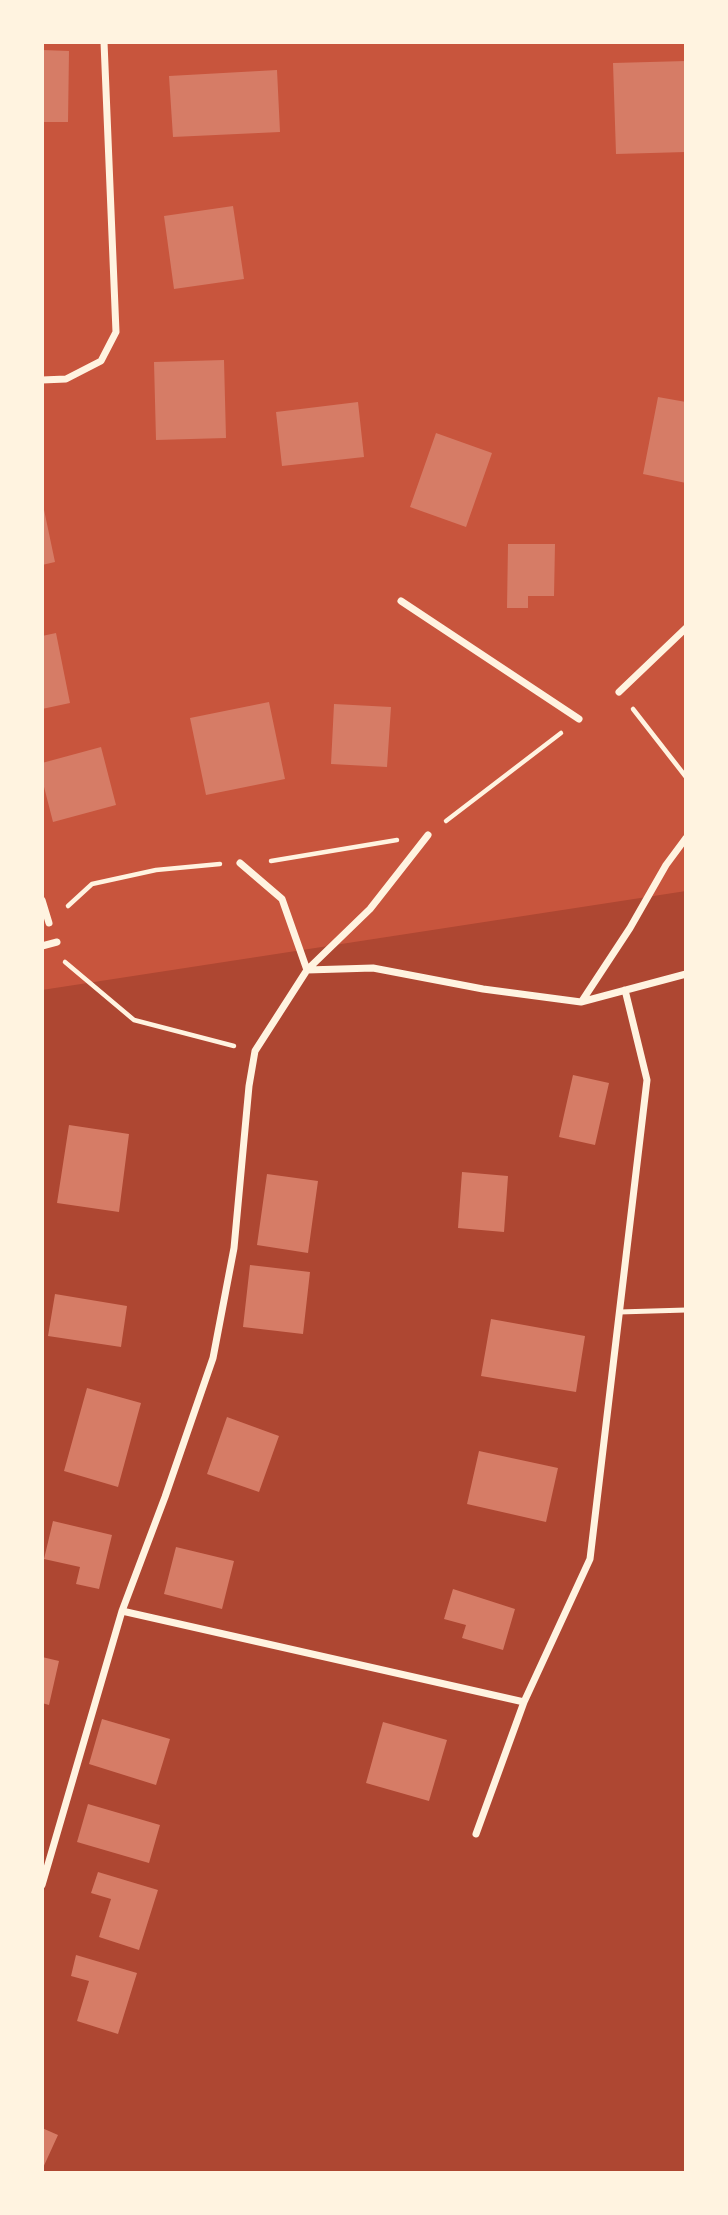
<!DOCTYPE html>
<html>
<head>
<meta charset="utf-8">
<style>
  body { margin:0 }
  #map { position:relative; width:728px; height:2215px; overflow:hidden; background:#c8553d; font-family:"Sofia Sans Condensed",sans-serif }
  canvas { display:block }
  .frame { position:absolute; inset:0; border:44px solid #fff3e0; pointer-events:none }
</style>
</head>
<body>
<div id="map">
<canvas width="728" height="2215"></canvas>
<div class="frame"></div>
</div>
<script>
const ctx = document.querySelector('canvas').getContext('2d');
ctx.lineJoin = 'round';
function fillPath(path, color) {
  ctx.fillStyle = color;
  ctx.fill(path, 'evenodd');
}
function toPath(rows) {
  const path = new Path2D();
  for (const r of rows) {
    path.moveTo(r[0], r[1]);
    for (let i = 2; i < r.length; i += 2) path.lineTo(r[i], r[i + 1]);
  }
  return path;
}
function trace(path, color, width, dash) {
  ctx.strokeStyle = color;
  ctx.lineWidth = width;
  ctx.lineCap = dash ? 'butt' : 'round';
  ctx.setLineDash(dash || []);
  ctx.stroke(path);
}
const green = toPath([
  [686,891,686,2173,42,2173,42,990]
]);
const building = toPath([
  [42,50,69,51,68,122,42,122],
  [686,61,686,152,616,154,613,63],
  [277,70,280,132,173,137,169,76],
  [233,206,244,279,174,289,164,216],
  [224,360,226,438,156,440,154,362],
  [658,397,686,402,686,483,643,474],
  [358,402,364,457,282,466,276,412],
  [436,433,492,453,466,527,410,507],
  [43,505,55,562,42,565,42,506],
  [508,544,555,544,554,596,528,596,528,608,507,608],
  [56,633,70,703,42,709,42,636],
  [269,702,285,779,206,795,190,718],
  [334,704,391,707,387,767,331,764],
  [101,747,116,805,53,822,42,779,42,763],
  [573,1075,609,1083,595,1145,559,1137],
  [69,1125,129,1134,119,1212,57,1203],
  [462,1172,508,1176,504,1232,458,1228],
  [267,1174,318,1181,308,1253,257,1245],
  [250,1265,310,1272,303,1334,243,1327],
  [55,1294,127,1306,121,1347,48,1336],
  [491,1319,585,1336,576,1392,481,1376],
  [87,1388,141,1403,118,1487,64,1471],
  [227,1417,279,1436,259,1492,207,1474],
  [479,1451,558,1468,546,1522,467,1504],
  [53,1521,112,1535,99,1589,76,1584,80,1567,44,1559],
  [176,1547,234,1561,222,1609,164,1594],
  [453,1589,515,1609,503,1650,462,1638,466,1625,444,1619],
  [42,1657,59,1661,49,1705,42,1703],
  [102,1719,170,1739,156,1785,89,1764],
  [383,1722,447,1740,429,1801,366,1783],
  [88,1804,160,1825,149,1863,77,1842],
  [98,1872,158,1890,139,1950,99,1937,111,1899,91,1893],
  [76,1955,137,1973,118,2034,77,2021,89,1981,71,1976],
  [42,2128,58,2135,42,2170]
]);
const path = toPath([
  [633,709,686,777],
  [446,821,561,733],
  [271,861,397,840],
  [68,906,92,884,156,870,220,864],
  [65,962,134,1020,234,1046]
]);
const service = toPath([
  [619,1312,686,1310]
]);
const minor = toPath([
  [42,380,66,379,101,361,116,332,104,42],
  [401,601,579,719],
  [619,692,686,628],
  [42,900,49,923],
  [42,946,57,942],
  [308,969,370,909,428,835],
  [307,970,373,968,483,989,581,1002,686,974],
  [582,1001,630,928,666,865,686,838],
  [122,1611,524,1702],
  [476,1834,524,1702,590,1559,647,1080,625,990],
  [42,1885,122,1611,165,1497,213,1358,234,1248,249,1086,255,1051,307,970,282,899,240,863]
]);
fillPath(green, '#ae4732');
fillPath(building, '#d67c66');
trace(path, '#fff3e0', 4.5);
trace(service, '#fff3e0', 5);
trace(minor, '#fff3e0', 7);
</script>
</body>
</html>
